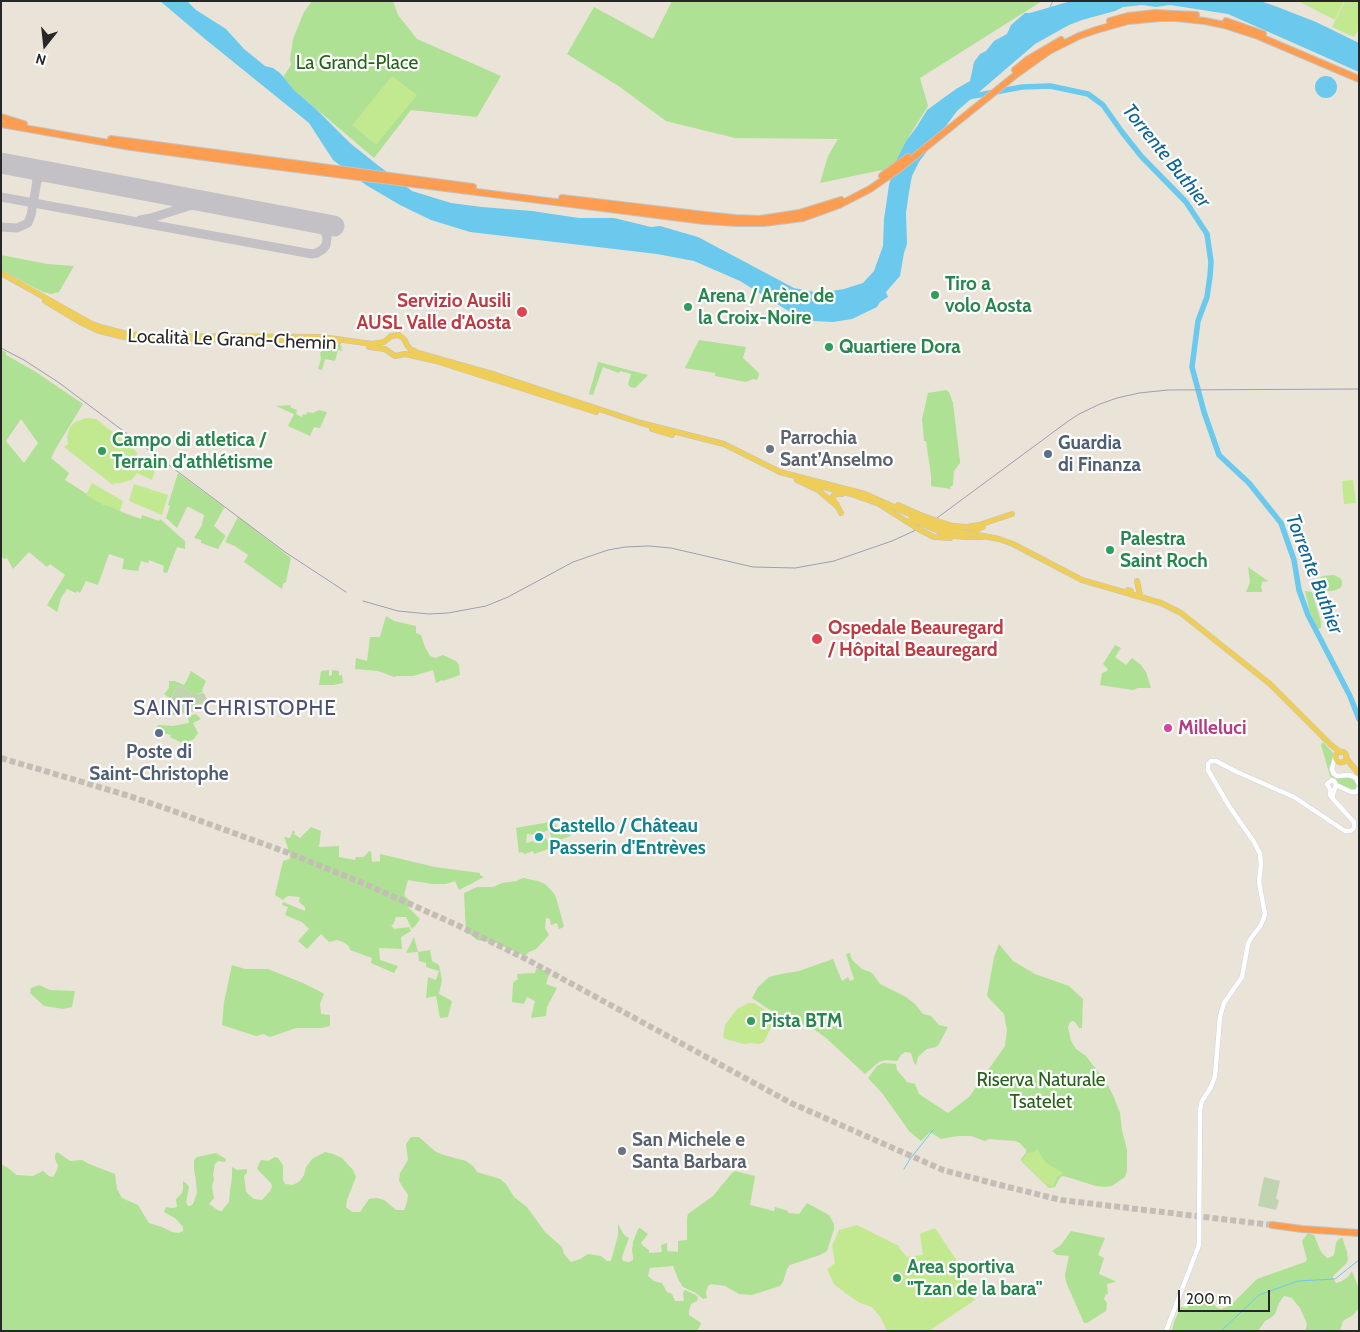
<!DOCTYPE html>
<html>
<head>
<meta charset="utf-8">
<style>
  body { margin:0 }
  #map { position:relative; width:1360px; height:1332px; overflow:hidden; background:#eae3d8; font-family:Cabin,sans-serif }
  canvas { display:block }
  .frame { position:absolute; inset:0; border:2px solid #272727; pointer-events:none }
  .north { position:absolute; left:20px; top:20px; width:50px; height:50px; -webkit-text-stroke:4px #fff; paint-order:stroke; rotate:196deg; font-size:14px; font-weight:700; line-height:20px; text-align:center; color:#272727 }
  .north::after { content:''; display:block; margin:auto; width:18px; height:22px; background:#272727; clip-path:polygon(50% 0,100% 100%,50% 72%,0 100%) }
  .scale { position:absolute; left:1178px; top:1290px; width:92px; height:22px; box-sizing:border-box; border:2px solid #272727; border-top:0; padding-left:6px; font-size:15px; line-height:18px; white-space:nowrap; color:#272727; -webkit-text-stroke:4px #fff; paint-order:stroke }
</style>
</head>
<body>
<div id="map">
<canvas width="1360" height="1332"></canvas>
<div class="frame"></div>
<div class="north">N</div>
<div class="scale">200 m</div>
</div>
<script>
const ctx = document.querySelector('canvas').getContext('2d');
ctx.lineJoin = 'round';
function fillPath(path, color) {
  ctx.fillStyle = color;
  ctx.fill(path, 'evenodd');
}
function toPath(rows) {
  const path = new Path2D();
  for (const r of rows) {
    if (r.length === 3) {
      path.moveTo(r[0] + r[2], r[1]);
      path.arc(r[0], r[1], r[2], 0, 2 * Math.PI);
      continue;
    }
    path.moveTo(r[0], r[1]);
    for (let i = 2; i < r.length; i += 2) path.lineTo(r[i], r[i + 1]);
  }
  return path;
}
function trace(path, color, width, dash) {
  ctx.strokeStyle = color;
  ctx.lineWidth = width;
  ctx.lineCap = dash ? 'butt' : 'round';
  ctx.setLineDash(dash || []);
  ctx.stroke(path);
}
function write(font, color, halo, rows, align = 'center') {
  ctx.font = font + ' Cabin,sans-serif';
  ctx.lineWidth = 4.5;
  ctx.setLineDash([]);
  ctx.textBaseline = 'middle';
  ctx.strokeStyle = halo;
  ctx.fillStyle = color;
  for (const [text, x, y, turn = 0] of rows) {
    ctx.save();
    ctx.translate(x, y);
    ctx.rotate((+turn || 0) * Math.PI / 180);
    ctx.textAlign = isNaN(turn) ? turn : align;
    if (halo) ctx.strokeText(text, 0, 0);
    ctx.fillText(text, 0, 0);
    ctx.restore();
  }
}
const green = toPath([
  [312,1,393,1,398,15,417,39,501,76,477,117,411,110,374,158,294,90,283,77,291,65,290,59,293,39,304,12],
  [672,1,1042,1,920,78,928,106,906,141,896,161,888,169,880,172,882,170,820,183,828,156,838,139,735,138,666,121,620,87,567,54,594,7,653,39],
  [1,255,47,264,74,266,59,292,51,294,43,292,1,270],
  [699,340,746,347,743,358,759,373,759,375,757,380,753,379,746,382,715,376,715,373,685,368],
  [309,343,324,343,342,346,341,349,343,351,338,350,335,361,325,359,322,370,318,369,321,359,320,352,322,352,322,345,309,345],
  [1,350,6,352,6,355,36,372,83,404,56,448,51,458,69,473,65,480,104,505,105,504,122,512,141,519,142,515,159,521,160,519,185,541,185,549,177,547,167,573,163,572,164,566,149,560,148,563,141,561,138,571,122,569,124,559,109,554,98,585,86,581,80,593,77,591,76,593,67,589,61,598,57,612,47,605,65,575,50,564,47,567,29,552,13,569,7,558,4,559,1,556],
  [21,419,38,443,24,463,6,441],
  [598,362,648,375,635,388,630,387,628,384,631,374,620,371,619,373,603,367,593,395,589,394],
  [946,390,949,392,953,403,960,461,960,463,954,471,953,485,950,487,951,489,931,486,931,476,926,441,924,441,922,419,928,393],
  [291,405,290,407,297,410,296,414,302,417,303,414,306,415,307,412,313,413,319,410,327,412,320,428,314,427,310,436,288,426,294,414,276,406],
  [178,473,224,507,224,508,214,526,225,535,225,537,218,549,201,543,201,540,194,538,202,525,204,515,189,507,187,507,177,528,166,518,170,506,168,505],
  [238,517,291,558,286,582,283,584,282,589,244,562,248,555,235,546,225,542],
  [1248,567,1268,581,1262,582,1261,588,1262,589,1262,592,1246,592,1250,582],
  [1334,575,1340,578,1342,581,1342,585,1340,588,1336,590,1324,592,1319,590,1317,585,1318,579,1323,576],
  [1305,591,1312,592,1321,622,1321,628,1318,629,1310,612],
  [386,616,394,621,416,626,416,633,421,635,425,647,430,656,435,658,443,655,456,661,459,665,460,675,443,681,442,680,436,683,433,670,413,676,397,676,394,677,378,671,355,669,356,658,367,661,370,637,380,637],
  [1115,645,1121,648,1115,657,1126,665,1132,658,1141,665,1146,672,1151,688,1138,688,1133,690,1100,685,1102,673,1107,671,1108,669,1103,664],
  [329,670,329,676,332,675,332,670,339,671,339,675,342,675,343,683,333,685,319,685,321,671],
  [191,671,206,681,202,690,203,692,195,694,178,685,170,699,164,694,169,688,169,681,175,681,184,685,187,680],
  [196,714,201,719,193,723,198,733,194,739,188,742,182,743,170,737,171,735,156,731,158,725,173,726,189,723,188,716],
  [1323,742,1333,753,1332,761,1329,768,1330,773,1332,776,1337,778,1347,777,1352,779,1356,783,1356,789,1351,789,1340,785,1335,780,1330,776,1321,745],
  [555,821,560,835,573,831,573,833,570,834,571,836,553,842,549,830,536,835,527,834,526,843,533,841,535,843,539,842,540,840,546,838,549,844,550,843,551,848,534,854,533,851,525,854,521,852,519,853,516,828],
  [311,827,321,831,319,847,339,846,339,857,355,860,356,857,364,857,369,851,371,852,372,862,380,861,380,854,435,867,480,873,480,875,484,877,459,890,455,881,446,884,432,884,408,880,404,895,411,902,406,905,420,919,416,925,412,929,406,917,396,917,393,925,391,925,394,929,409,927,411,931,401,937,402,949,379,948,380,960,398,966,394,973,371,963,372,958,350,950,349,946,343,942,337,940,329,942,321,934,307,949,298,941,309,929,302,922,285,915,288,907,282,905,283,902,305,911,305,907,299,902,300,897,289,896,286,897,283,900,275,895,283,861,289,859,290,857,289,851,284,837,290,838,293,830,295,832,294,834,300,838],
  [523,878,538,881,545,884,550,889,555,895,558,904,564,927,559,929,557,923,551,925,550,919,546,918,545,928,549,935,536,949,529,952,526,955,523,955,496,943,477,940,470,934,466,934,464,893,477,887,493,887,502,883,516,881],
  [414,937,418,952,430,950,432,961,439,965,442,980,439,994,452,1001,448,1017,440,1018,436,996,426,998,428,977,436,980,439,971,426,967,426,963,419,961,418,952,406,953],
  [999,944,1013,961,1035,974,1069,986,1083,999,1082,1028,1079,1028,1075,1022,1073,1021,1070,1022,1068,1027,1071,1041,1076,1049,1086,1056,1106,1082,1113,1095,1120,1113,1122,1130,1127,1150,1127,1171,1125,1177,1112,1186,1105,1187,1096,1186,1067,1177,1062,1176,1059,1179,1055,1187,1049,1188,1022,1162,1021,1159,1026,1153,1026,1150,1020,1143,1015,1141,989,1139,985,1141,971,1136,958,1136,941,1139,930,1132,921,1141,909,1131,882,1093,868,1078,877,1066,883,1063,896,1064,897,1070,907,1082,915,1084,919,1094,948,1113,969,1097,1005,1046,1007,1030,1004,1014,987,996,994,957],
  [850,953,851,958,853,961,862,969,870,972,873,974,880,984,906,997,915,1004,923,1014,931,1016,939,1025,948,1027,939,1044,936,1047,927,1049,921,1054,918,1057,916,1065,914,1063,911,1053,905,1052,901,1055,897,1061,886,1060,879,1062,865,1074,826,1038,818,1032,810,1027,782,1018,752,998,758,987,769,977,781,974,799,971,833,959,842,981,848,977,850,981,854,979,846,954],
  [232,965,245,969,268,969,303,983,321,992,324,994,320,1004,321,1014,330,1015,330,1026,322,1028,296,1028,270,1037,263,1034,256,1036,222,1025,224,1002],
  [536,969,550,971,546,984,557,988,547,1007,546,1016,531,1018,535,1001,527,997,524,1004,512,1002,513,983,516,980,518,980,517,974,535,973],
  [39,985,50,990,75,991,72,1007,63,1009,44,1006,30,993,31,988],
  [411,1137,419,1137,436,1152,444,1155,466,1161,473,1166,477,1172,500,1179,506,1184,514,1197,527,1207,545,1232,562,1247,564,1254,571,1262,580,1259,588,1254,601,1256,607,1261,611,1261,618,1235,618,1224,624,1235,629,1238,622,1257,623,1261,629,1262,633,1260,633,1256,632,1250,633,1242,638,1229,640,1228,648,1234,641,1243,643,1246,649,1250,649,1253,662,1252,661,1245,667,1243,667,1251,678,1252,678,1241,687,1240,687,1218,688,1214,713,1196,732,1173,735,1171,755,1176,750,1205,774,1211,775,1207,788,1211,788,1213,799,1214,807,1203,829,1215,834,1224,834,1229,827,1251,820,1255,790,1265,787,1269,783,1282,780,1286,752,1295,739,1294,725,1286,711,1284,708,1286,706,1292,707,1298,703,1299,696,1293,683,1287,679,1281,673,1266,650,1268,648,1276,654,1281,662,1283,667,1292,672,1294,675,1301,683,1301,684,1300,683,1293,685,1290,696,1295,698,1297,697,1301,691,1304,689,1311,689,1315,701,1323,701,1324,697,1331,1,1331,1,1164,8,1168,14,1173,17,1175,33,1176,43,1171,49,1176,53,1177,57,1170,58,1166,55,1159,55,1155,57,1152,70,1161,82,1160,89,1164,115,1174,117,1189,122,1198,138,1205,147,1220,149,1223,162,1227,172,1232,179,1233,183,1231,183,1227,175,1218,164,1212,166,1207,173,1208,177,1207,176,1199,182,1193,183,1189,183,1181,187,1184,189,1187,186,1202,188,1206,190,1206,193,1204,197,1193,196,1181,194,1169,194,1160,197,1157,216,1153,226,1159,225,1162,218,1161,215,1164,213,1175,214,1179,212,1187,214,1198,209,1204,219,1211,222,1211,224,1208,229,1202,230,1190,232,1178,232,1167,237,1170,247,1169,247,1173,244,1176,246,1191,248,1194,254,1199,262,1200,270,1191,272,1187,271,1183,259,1171,257,1168,261,1160,268,1161,275,1157,278,1158,283,1165,283,1180,285,1184,293,1185,300,1181,304,1175,306,1167,312,1159,325,1152,333,1154,342,1158,353,1170,356,1177,347,1200,346,1207,352,1212,360,1212,369,1199,377,1198,384,1200,396,1210,404,1210,407,1202,408,1195,399,1181,400,1173,408,1160,406,1144],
  [1071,1231,1105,1238,1098,1255,1104,1258,1099,1274,1115,1281,1115,1282,1107,1284,1108,1294,1106,1294,1104,1299,1107,1303,1106,1311,1087,1323,1084,1323,1066,1282,1065,1275,1069,1256,1057,1255,1052,1251,1061,1245],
  [1308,1233,1314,1235,1321,1252,1327,1258,1331,1257,1334,1255,1336,1243,1338,1240,1342,1237,1347,1252,1348,1260,1346,1264,1333,1276,1334,1280,1336,1283,1342,1281,1348,1277,1352,1271,1359,1289,1359,1308,1353,1315,1343,1321,1340,1331,1305,1331,1307,1324,1300,1308,1292,1298,1284,1296,1279,1303,1275,1314,1272,1317,1265,1321,1258,1331,1172,1331,1174,1322,1181,1307,1187,1308,1192,1300,1207,1297,1211,1297,1211,1301,1216,1307,1220,1309,1224,1308,1231,1305,1257,1279,1305,1262,1307,1260,1302,1241]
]);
const cemetery = toPath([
  [178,685,195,694,204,693,206,698,207,698,207,704,203,704,194,711,171,716,168,703],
  [1264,1177,1280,1181,1276,1199,1279,1200,1276,1210,1258,1206]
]);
const pitch = toPath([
  [1298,1,1344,1,1335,20],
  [1345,1,1359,1,1359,29,1354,37,1332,27],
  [392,76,417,95,376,145,352,125],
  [86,418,96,419,133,448,137,453,139,464,142,456,150,458,150,461,157,463,152,480,137,473,131,481,130,480,121,483,115,483,113,485,64,447,68,444,67,437,70,427,75,422],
  [1353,480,1356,503,1344,504,1342,481],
  [92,483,123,501,120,511,105,505,104,505,86,495],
  [134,484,168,495,162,515,129,501],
  [749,1003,754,1003,759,1006,776,1017,764,1042,759,1044,751,1043,744,1044,726,1039,723,1037,725,1025,737,1009],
  [1037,1149,1046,1163,1064,1173,1057,1177,1053,1187,1045,1184,1022,1161,1027,1153,1034,1152],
  [857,1225,899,1246,900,1249,907,1257,923,1255,920,1234,935,1228,959,1264,969,1291,975,1300,929,1331,887,1331,881,1318,872,1307,860,1303,845,1293,834,1284,827,1269,835,1263,832,1246,839,1230]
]);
const water = toPath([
  [160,1,187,1,196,10,226,29,244,49,265,66,273,68,280,73,294,90,316,109,350,143,375,163,412,191,451,203,482,207,532,211,579,218,614,218,651,227,660,226,698,237,794,288,819,293,844,289,863,283,874,271,883,246,884,219,889,185,896,161,906,141,916,128,927,110,956,89,970,81,974,62,980,54,986,51,994,41,1007,34,1011,25,1025,13,1030,13,1071,1,1260,1,1275,6,1316,22,1359,43,1359,72,1228,14,1170,5,1156,7,1142,5,1123,7,1115,11,1082,20,1069,25,1035,44,957,111,919,162,912,176,909,192,906,213,907,244,904,253,900,276,886,292,888,297,880,302,877,307,852,319,833,322,814,321,795,315,740,281,694,261,657,254,470,232,431,220,400,205,366,185,333,160,309,123,205,39],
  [1326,87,11]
]);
const stream = toPath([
  [1050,7,1053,1],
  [904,1169,910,1159,933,1130],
  [1221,1331,1259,1295,1298,1281,1335,1279,1359,1260]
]);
const river = toPath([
  [968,97,1022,87,1050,86,1088,94,1103,105,1122,132,1141,156,1186,202,1207,234,1211,262,1210,276,1207,297,1198,321,1192,367,1204,412,1219,455,1249,483,1281,523,1294,560,1299,590,1308,615,1350,696,1359,719]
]);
const taxiway = toPath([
  [25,168,34,173,37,181],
  [1,197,312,254,317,253,323,249,326,245,327,238,324,228,320,225,313,222],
  [173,211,177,208,179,204,177,198,173,196],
  [140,220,151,218,189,206,212,203],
  [1,227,17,228,28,223,31,215,37,181,42,175,50,172]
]);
const runway = toPath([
  [1,163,334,226]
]);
const motorwayTunnel = toPath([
  [1,758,126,795,165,808,286,852,372,887,457,925,526,959,791,1103,943,1170,1000,1185,1061,1200,1272,1225]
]);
const secondary = toPath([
  [1335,758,1332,769,1334,774,1337,776,1349,775,1352,776,1356,778,1359,784],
  [1336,785,1351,792,1356,792,1359,788],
  [1166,1331,1199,1245,1200,1110,1202,1101,1211,1087,1215,1076,1220,1017,1224,1003,1242,977,1248,944,1251,938,1261,925,1265,914,1259,882,1261,864,1260,854,1254,842,1229,806,1208,770,1208,764,1211,761,1216,761,1237,772,1294,797,1345,831,1350,831,1353,829,1354,828,1354,822,1333,799,1330,795,1330,789,1327,784,1332,780,1334,781,1336,785,1333,794,1333,799]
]);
const primary = toPath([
  [1,273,92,324,104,328,127,334,153,336,322,337,372,344,384,342,391,336,399,335,404,339,407,345,410,349,418,353,496,375,641,423,724,444,780,472,865,494,914,516],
  [45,301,80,322,99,331,133,339,307,340,338,343],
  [369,347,385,349,395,356,405,354,436,361,596,412],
  [652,429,672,435],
  [797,480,818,490,838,507,841,513],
  [809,483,851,494,882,505],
  [879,504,906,521],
  [837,505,833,500,833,496,836,494,842,494],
  [898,505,918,514],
  [937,521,953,526,967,527,979,525,1012,514],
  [934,525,961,532],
  [929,527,941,532,955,536],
  [920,530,934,537,950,538],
  [969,532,983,527],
  [978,535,999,539,1013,544,1082,580,1127,593],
  [965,537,982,537],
  [1137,581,1140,595],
  [1128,590,1131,591,1130,594,1127,593,1128,590],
  [1130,594,1161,603,1181,613,1270,684,1330,744,1340,752],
  [1341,757,5.5],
  [1346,758,1359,774]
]);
const motorway = toPath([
  [1110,21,1128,16,1155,13,1196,15],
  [1226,21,1263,34],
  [1015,70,1027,60,1061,40],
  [1,117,24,124],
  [1,124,131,147,241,162,704,221,737,223,764,223,803,218,839,205,870,189,899,169,1018,73,1049,51,1079,36,1096,30,1128,21,1161,18,1176,18,1205,21,1224,25,1258,36,1359,79],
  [111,139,473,187],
  [882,176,908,157],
  [562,198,705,215,735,218,760,219,799,213,841,200],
  [1272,1225,1302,1229,1359,1233]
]);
const rail = toPath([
  [1,348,24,360,58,382,285,552,346,592],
  [937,518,1067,422,1079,414,1100,404,1117,398,1139,393,1168,390,1359,389],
  [363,601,398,611,429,614,448,613,486,606,508,597,573,562,608,550,625,547,649,546,671,548,753,567,795,568,834,561,892,541,916,530]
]);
const primaryBridge = toPath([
  [918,514,937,521],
  [914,516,934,525],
  [911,519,929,527],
  [906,521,920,530],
  [961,532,978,535],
  [955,536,965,537]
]);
const markers = [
  [935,295,5,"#2e9e5b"],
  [688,307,5,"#2e9e5b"],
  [522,312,6,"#e0444e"],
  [829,347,5,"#2e9e5b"],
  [770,449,5,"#6b7280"],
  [102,451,5,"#2e9e5b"],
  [1048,454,5,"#5c6f8a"],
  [1110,550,5,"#2e9e5b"],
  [817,639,6,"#e0444e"],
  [1168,728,5,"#d1479c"],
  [159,733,5,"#5c6f8a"],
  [539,837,5,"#0f9aa8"],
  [751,1021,5,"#2e9e5b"],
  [622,1151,5,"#6b7280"],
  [897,1278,5,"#2e9e5b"]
];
const parkNames = [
  ["La Grand-Place",357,63],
  ["Riserva Naturale",1041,1080],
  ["Tsatelet",1041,1102]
];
const leisureNames = [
  ["Tiro a",945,284],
  ["volo Aosta",945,306],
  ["Arena / Arène de",698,296],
  ["la Croix-Noire",698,318],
  ["Quartiere Dora",839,347],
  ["Campo di atletica /",112,440],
  ["Terrain d'athlétisme",112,462],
  ["Palestra",1120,539],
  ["Saint Roch",1120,561],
  ["Pista BTM",761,1021],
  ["Area sportiva",907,1267],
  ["\"Tzan de la bara\"",907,1289]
];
const healthNames = [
  ["Servizio Ausili",511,301],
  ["AUSL Valle d'Aosta",511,323],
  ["Ospedale Beauregard",828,628,"left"],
  ["/ Hôpital Beauregard",828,650,"left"]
];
const streetNames = [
  ["Località Le Grand-Chemin",232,340,2]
];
const worshipNames = [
  ["Parrochia",780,438],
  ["Sant’Anselmo",780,460],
  ["San Michele e",632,1140],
  ["Santa Barbara",632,1162]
];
const serviceNames = [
  ["Guardia",1058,443],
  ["di Finanza",1058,465],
  ["Poste di",159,752,"center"],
  ["Saint-Christophe",159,774,"center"]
];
const hotelNames = [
  ["Milleluci",1178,728]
];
const cultureNames = [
  ["Castello / Château",549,826],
  ["Passerin d'Entrèves",549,848]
];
const waterNames = [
  ["Torrente Buthier",1166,156,51],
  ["Torrente Buthier",1314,574,69]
];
const quarterNames = [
  ["SAINT-CHRISTOPHE",235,709]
];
fillPath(green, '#aee194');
fillPath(cemetery, '#c1d4b0');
fillPath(pitch, '#c2e990');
fillPath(water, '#6bc9ed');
trace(stream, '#6bc9ed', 1);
trace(river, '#6bc9ed', 5.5);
trace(taxiway, '#c3c1c5', 9);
trace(runway, '#c3c1c5', 21);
trace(motorwayTunnel, '#c3bdb5', 6, [6, 3]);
trace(secondary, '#ced1e1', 5.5);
trace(primary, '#c3c3c3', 6);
trace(motorway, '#c3c3c3', 8);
trace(secondary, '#fff', 4.5);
trace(primary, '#efcd59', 5);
trace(motorway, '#fd9d51', 6);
trace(rail, '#9c9fb2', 1);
trace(primaryBridge, '#c3c3c3', 6, []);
trace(primaryBridge, '#efcd59', 5);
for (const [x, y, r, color] of markers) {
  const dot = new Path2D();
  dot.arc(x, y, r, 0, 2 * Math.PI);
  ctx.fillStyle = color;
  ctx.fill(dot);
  trace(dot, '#fff', 2);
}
write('19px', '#286219', '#fff', parkNames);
write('bold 19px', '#27864d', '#fff', leisureNames, 'left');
write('bold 19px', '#be3a42', '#fff', healthNames, 'right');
write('19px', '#272727', '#fff', streetNames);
write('bold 19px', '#5b616d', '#fff', worshipNames, 'left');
write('bold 19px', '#4e5e75', '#fff', serviceNames, 'left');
write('bold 19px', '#b23c85', '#fff', hotelNames, 'left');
write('bold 19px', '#0d838f', '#fff', cultureNames, 'left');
write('italic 20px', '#0e6595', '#fff', waterNames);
ctx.letterSpacing = '1px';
write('21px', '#495077', '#fff', quarterNames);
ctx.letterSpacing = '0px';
</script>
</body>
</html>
